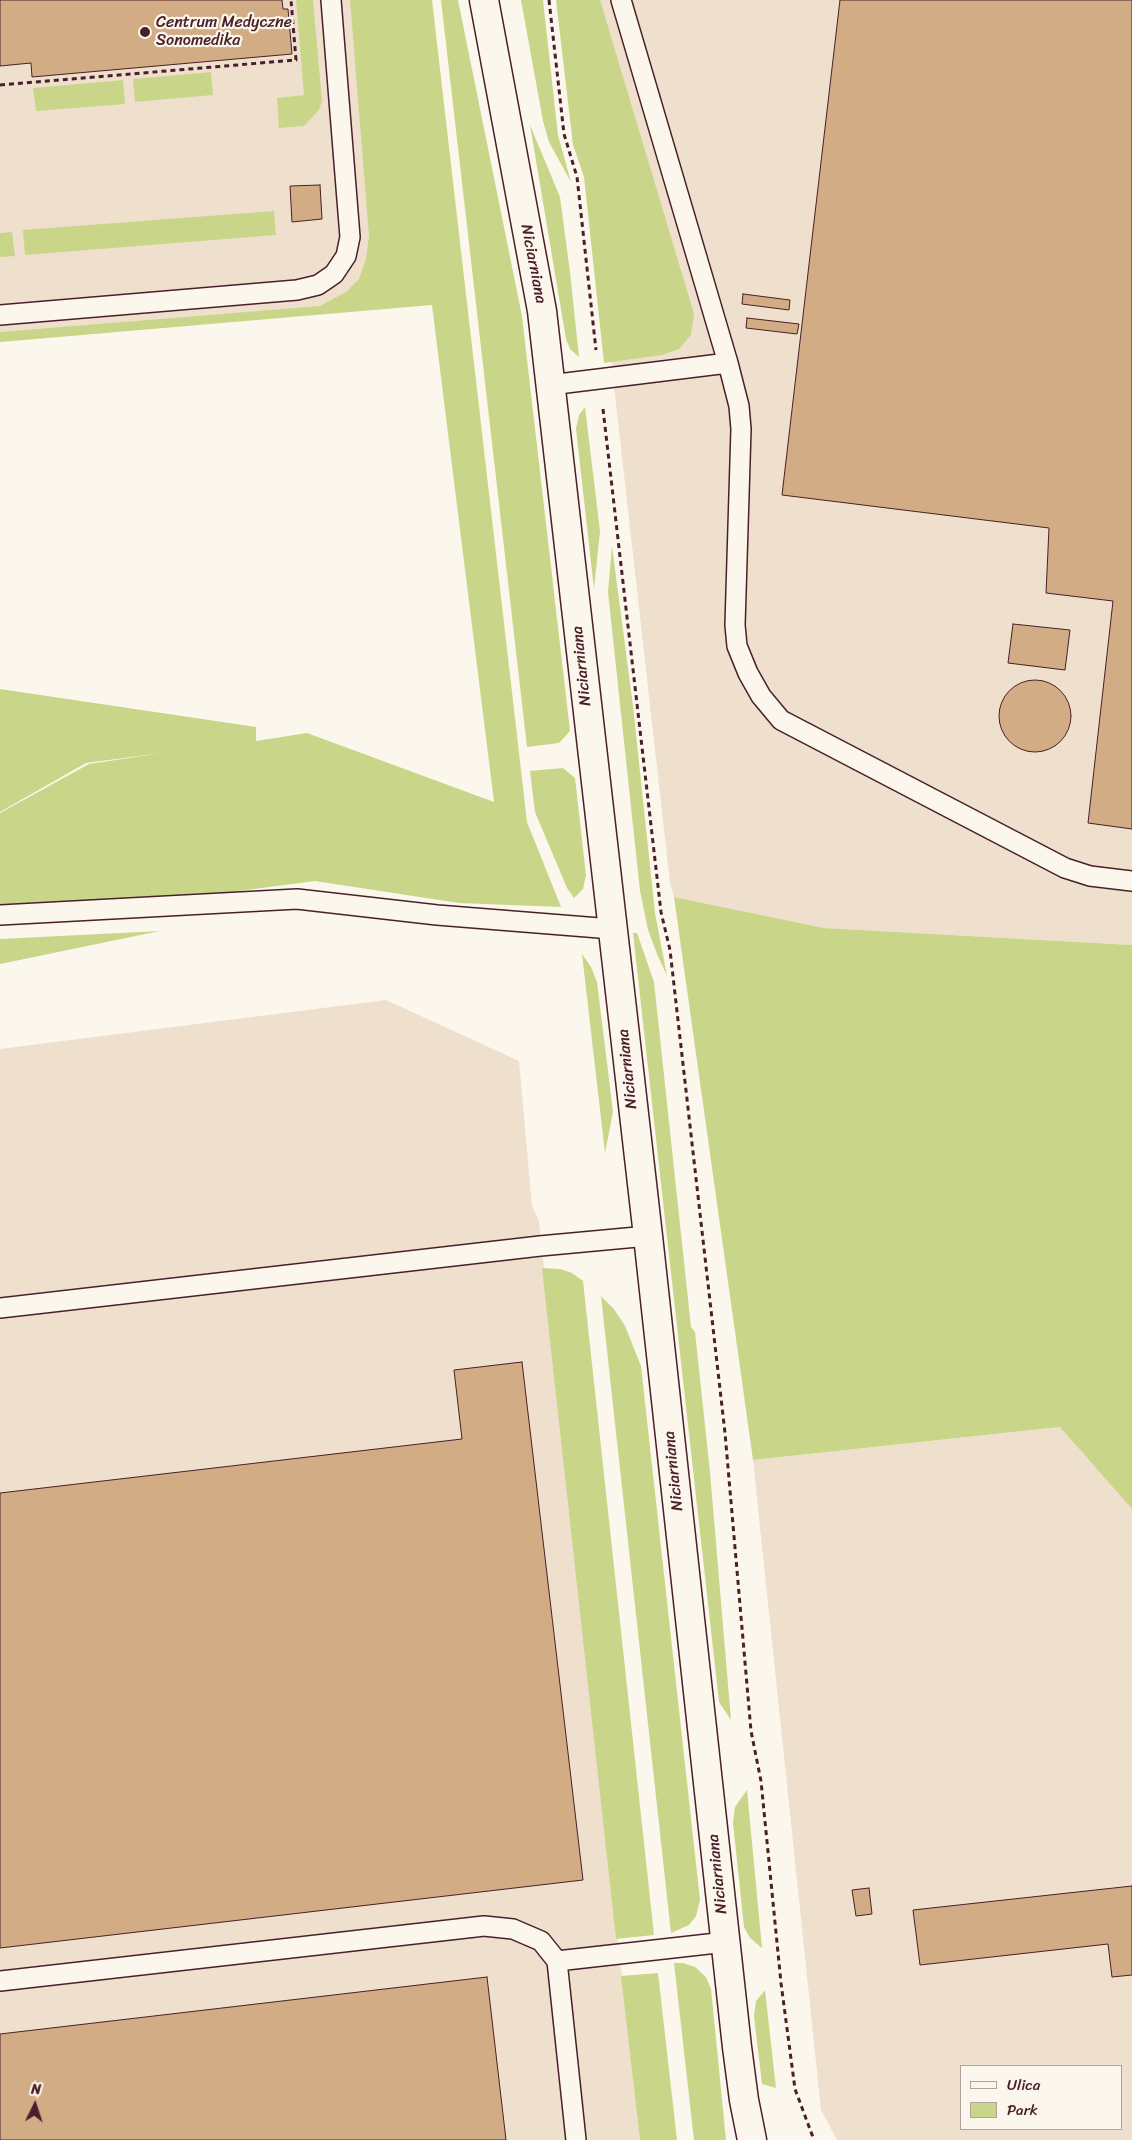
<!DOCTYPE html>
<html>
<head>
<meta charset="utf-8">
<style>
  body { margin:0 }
  #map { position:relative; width:1132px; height:2140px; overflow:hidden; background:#fbf7ec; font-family:Sriracha,sans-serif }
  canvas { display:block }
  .legend { position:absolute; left:960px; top:2065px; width:162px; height:65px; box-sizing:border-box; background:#fbf7ec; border:1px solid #b4a19f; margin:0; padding:6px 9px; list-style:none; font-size:15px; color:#4a1f2b }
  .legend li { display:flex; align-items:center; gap:10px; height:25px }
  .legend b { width:25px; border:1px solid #b4a19f }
  .north { position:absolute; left:10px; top:2080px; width:50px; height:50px; -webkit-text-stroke:4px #fbf7ec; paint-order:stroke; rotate:4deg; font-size:14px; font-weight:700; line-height:20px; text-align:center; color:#4a1f2b }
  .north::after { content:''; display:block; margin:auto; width:18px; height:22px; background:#4a1f2b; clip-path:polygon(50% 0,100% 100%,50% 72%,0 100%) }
</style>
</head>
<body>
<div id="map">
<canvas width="1132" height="2140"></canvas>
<ul class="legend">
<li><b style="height:6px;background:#fbf7ec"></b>Ulica</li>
<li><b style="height:14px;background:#c9d68a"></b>Park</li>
</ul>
<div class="north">N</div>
</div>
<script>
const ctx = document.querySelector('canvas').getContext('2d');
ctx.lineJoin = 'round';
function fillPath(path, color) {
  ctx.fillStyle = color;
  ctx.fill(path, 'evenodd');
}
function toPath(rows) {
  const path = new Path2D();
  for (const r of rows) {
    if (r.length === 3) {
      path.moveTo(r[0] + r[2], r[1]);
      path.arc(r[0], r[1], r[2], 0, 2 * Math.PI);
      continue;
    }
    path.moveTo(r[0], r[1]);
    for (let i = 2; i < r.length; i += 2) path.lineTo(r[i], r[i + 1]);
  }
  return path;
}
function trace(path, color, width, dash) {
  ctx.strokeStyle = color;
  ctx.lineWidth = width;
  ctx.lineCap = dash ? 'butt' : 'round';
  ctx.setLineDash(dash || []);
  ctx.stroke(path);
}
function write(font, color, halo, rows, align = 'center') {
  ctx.font = font + ' Sriracha,sans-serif';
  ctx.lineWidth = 4.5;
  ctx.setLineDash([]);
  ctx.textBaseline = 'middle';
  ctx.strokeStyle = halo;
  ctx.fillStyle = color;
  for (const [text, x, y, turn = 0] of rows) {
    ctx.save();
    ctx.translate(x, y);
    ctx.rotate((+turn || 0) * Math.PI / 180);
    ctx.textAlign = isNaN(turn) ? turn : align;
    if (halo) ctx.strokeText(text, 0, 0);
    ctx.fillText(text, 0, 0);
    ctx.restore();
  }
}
const built = toPath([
  [0,0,401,0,432,304,0,342],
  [567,0,1132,0,1132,945,824,928,674,897,670,883,613,377,573,82],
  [386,1000,519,1061,532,1206,539,1221,640,2140,0,2140,0,1049],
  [1061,1427,1132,1509,1132,2140,837,2140,821,2110,753,1460],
  [961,2066,1121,2066,1121,2129,961,2129]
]);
const green = toPath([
  [296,0,313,0,322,101,319,110,304,126,279,128,277,98,304,95],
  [350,0,432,0,527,822,561,907,459,903,315,881,231,892,0,906,0,813,89,764,162,753,86,763,0,812,0,689,256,727,256,741,307,733,494,802,432,305,0,342,0,332,320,306,346,292,359,279,366,259,369,236],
  [441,0,458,0,522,316,570,731,559,743,527,747],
  [521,0,543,0,558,135,571,182,549,142,543,121],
  [556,0,600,0,694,314,691,335,679,349,662,355,604,363,584,177,573,145],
  [211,72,213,95,135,102,133,79],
  [123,80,125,104,36,111,33,88],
  [530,125,560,197,570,272,579,357,570,349,566,339],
  [274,211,276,235,25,255,23,230],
  [12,232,15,256,0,257,0,233],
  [585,407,600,531,594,589,576,429,579,415],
  [612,546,633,706,655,913,667,976,657,954,648,930,640,891,608,592],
  [563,768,575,778,586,875,583,889,574,898,567,888,535,812,530,771],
  [674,897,824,928,1132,945,1132,1509,1060,1427,753,1460],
  [160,931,0,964,0,939],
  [633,933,637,933,654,982,691,1327,695,1332,710,1472,731,1720,719,1702],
  [582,954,591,967,597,982,613,1112,605,1153],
  [542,1268,560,1269,572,1273,583,1281,654,1935,616,1939],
  [601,1296,614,1309,625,1326,641,1366,700,1900,696,1916,689,1925,671,1933],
  [747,1790,762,1948,750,1938,744,1927,733,1823,735,1807],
  [674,1963,683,1963,695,1967,706,1977,711,1989,726,2140,694,2140],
  [658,1973,677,2140,640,2140,621,1976],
  [765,1990,776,2088,762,2084,754,2016,756,2001]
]);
const building = toPath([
  [0,0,282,0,283,9,288,9,292,54,32,77,31,63,0,66,0,0],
  [840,0,1132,0,1132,829,1088,823,1113,601,1046,593,1049,528,782,495,840,0],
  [320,185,322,219,292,222,290,186,320,185],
  [743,294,790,300,789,310,742,304,743,294],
  [747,318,799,324,797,334,746,328,747,318],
  [1013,624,1070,630,1065,670,1008,663,1013,624],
  [1035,716,36],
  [522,1362,583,1880,0,1948,0,1493,462,1439,454,1370,522,1362],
  [1132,1886,1132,1975,1112,1977,1108,1944,920,1965,913,1910,1132,1886],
  [869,1888,872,1914,856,1916,852,1890,869,1888],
  [487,1977,506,2140,0,2140,0,2034,487,1977]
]);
const path = toPath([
  [549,0,564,134,577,177,596,350],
  [0,85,296,60,291,0],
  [603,409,661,912,670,950,725,1433,751,1731,761,1781,781,1983,795,2089,814,2140]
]);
const lane = toPath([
  [621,0,728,363,739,406,741,429,735,625,737,646,748,673,761,696,781,720,1065,868,1090,876,1132,881],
  [0,315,297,290,318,285,334,274,346,256,350,237,331,0],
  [550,385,728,363],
  [0,915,297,899,437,915,612,929],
  [0,1308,540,1246,648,1236],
  [557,1961,726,1942],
  [0,1981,484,1926,513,1929,541,1941,557,1961,576,2140]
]);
const secondary = toPath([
  [484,0,542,311,648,1236,737,2047,744,2100,752,2140]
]);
const markers = [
  [145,32,6,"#4a1f2b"]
];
const poiNames = [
  ["Centrum Medyczne",156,23],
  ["Sonomedika",156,41]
];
const streetNames = [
  ["Niciarniana",533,264,79],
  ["Niciarniana",582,666,-96],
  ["Niciarniana",628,1069,-96],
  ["Niciarniana",674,1471,-96],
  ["Niciarniana",718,1874,-96]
];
fillPath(built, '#efe0cd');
fillPath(green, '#c9d68a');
fillPath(building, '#d2ac84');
trace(building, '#4a1f2b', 1);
trace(lane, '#4a1f2b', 22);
trace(secondary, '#4a1f2b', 31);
trace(path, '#4a1f2b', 3, [5, 4]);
trace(lane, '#fbf7ec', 19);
trace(secondary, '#fbf7ec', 28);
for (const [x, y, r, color] of markers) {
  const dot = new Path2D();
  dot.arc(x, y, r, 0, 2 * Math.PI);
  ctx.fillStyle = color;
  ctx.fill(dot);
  trace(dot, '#fbf7ec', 2);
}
write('16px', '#4a1f2b', '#fbf7ec', poiNames, 'left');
write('16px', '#4a1f2b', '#fbf7ec', streetNames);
</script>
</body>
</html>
